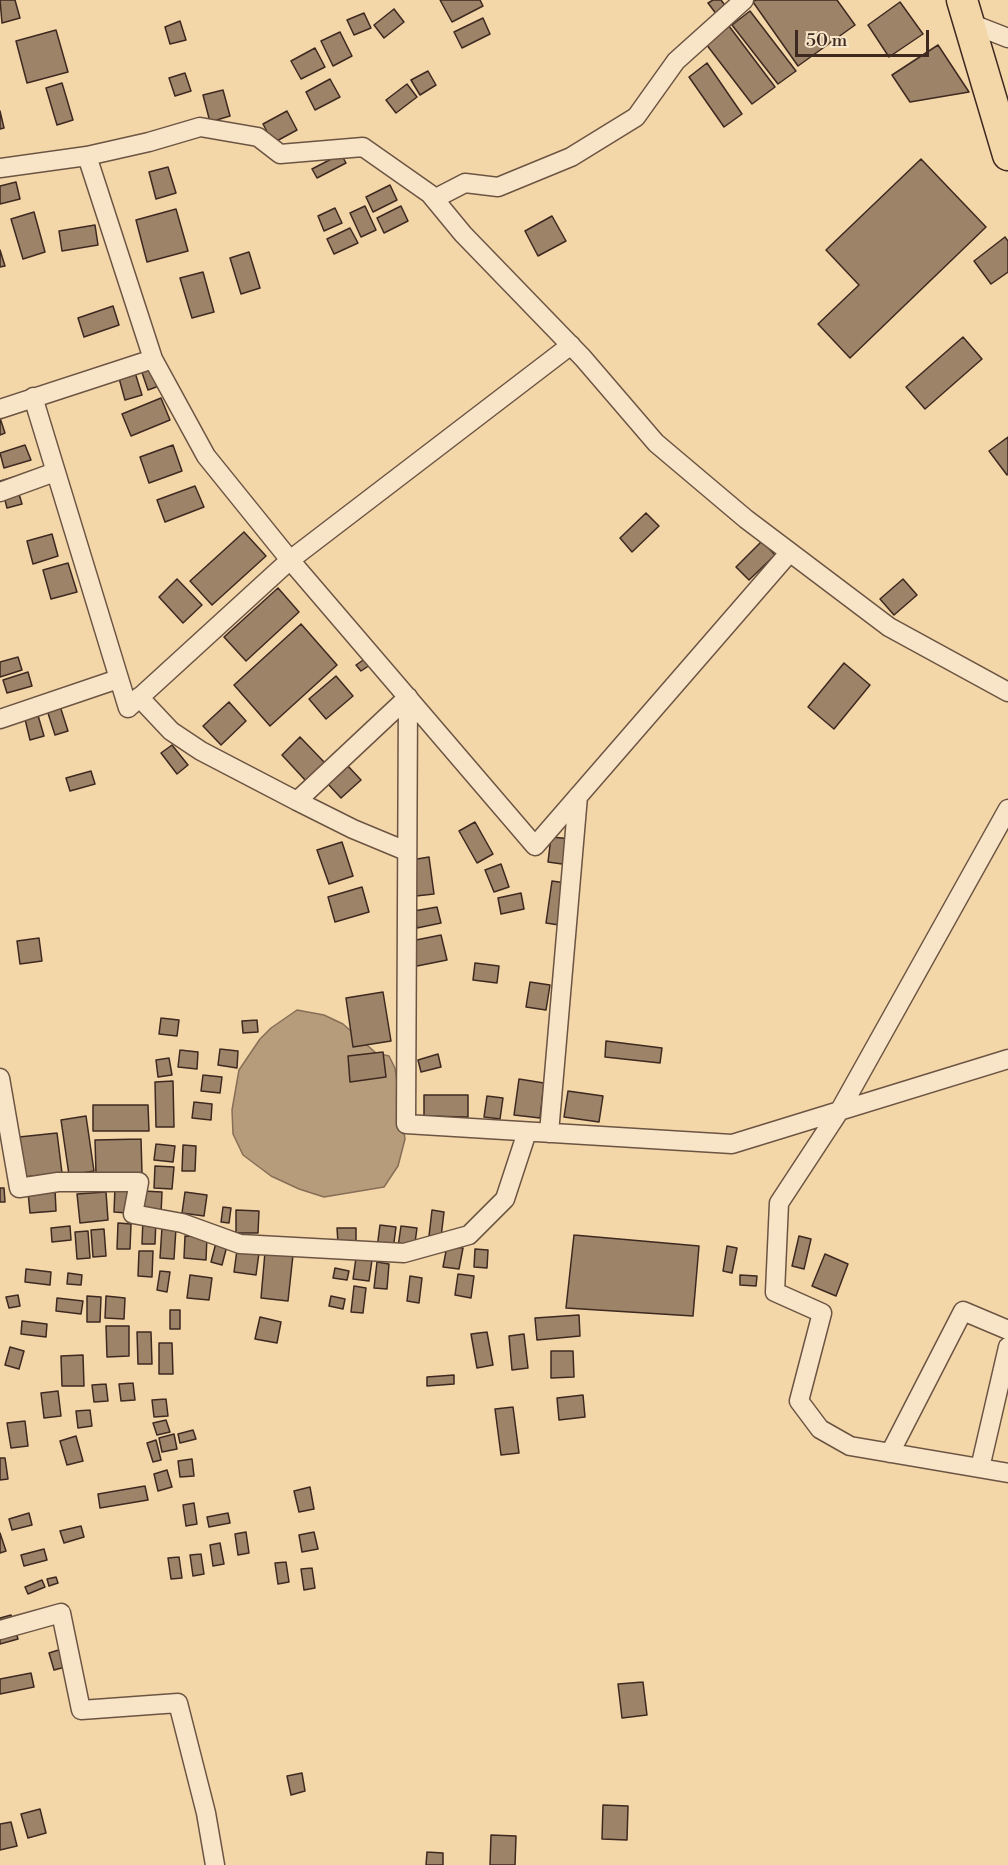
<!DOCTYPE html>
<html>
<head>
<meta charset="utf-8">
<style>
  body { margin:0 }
  #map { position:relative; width:1008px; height:1865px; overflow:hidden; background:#f4d7a9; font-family:"Libre Bodoni",serif }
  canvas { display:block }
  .scale { position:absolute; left:795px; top:30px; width:134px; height:27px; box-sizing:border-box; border:3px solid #3e2921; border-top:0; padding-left:8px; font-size:18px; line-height:21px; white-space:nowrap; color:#3e2921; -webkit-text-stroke:4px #f8e5c7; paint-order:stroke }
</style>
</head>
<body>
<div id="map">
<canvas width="1008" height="1865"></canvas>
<div class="scale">50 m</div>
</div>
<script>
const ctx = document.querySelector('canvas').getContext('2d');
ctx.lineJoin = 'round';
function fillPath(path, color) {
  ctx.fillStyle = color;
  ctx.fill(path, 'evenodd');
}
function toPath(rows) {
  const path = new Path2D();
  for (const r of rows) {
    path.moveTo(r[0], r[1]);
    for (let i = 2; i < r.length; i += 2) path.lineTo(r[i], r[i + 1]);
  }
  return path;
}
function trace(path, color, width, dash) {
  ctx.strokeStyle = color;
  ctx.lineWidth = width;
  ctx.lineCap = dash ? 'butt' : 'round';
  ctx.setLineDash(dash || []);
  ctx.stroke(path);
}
const water = toPath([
  [297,1010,324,1015,343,1024,376,1053,389,1056,395,1068,405,1139,398,1166,384,1187,324,1197,299,1189,271,1176,243,1155,233,1134,232,1110,239,1070,260,1039,271,1028,297,1010]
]);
const building = toPath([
  [0,0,15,0,20,18,2,23,0,0],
  [440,0,480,0,483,6,452,22,440,0],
  [713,0,721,0,727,8,717,15,708,3,713,0],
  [756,0,837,0,855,25,798,66,753,2,756,0],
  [900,2,923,34,889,57,868,25,900,2],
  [394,9,404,22,384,38,374,25,394,9],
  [750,11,796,71,778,84,732,25,750,11],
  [364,13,371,28,354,35,347,20,364,13],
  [483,18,490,34,462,48,454,32,483,18],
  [180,21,186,40,170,44,165,27,180,21],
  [729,26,775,87,752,104,706,44,729,26],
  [56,30,68,72,27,83,16,41,56,30],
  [340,32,352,56,333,66,321,41,340,32],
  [938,45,969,92,910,102,892,75,938,45],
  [315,48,325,67,301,79,291,61,315,48],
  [707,63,742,114,724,127,689,77,707,63],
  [428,71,436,85,420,95,411,80,428,71],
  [185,73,191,91,175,96,169,78,185,73],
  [330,79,340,97,315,110,306,92,330,79],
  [62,83,73,120,57,125,46,88,62,83],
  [407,84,417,97,396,113,386,100,407,84],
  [223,90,230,116,210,122,203,95,223,90],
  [0,111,4,128,0,129,0,111],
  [287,111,297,130,273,143,263,124,287,111],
  [341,154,346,163,317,178,312,169,341,154],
  [921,159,986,227,850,358,818,324,859,285,826,250,921,159],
  [168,167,176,193,156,199,149,172,168,167],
  [16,182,20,199,0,204,0,186,16,182],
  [390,185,397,200,373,212,366,197,390,185],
  [365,206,376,230,361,237,350,213,365,206],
  [401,206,408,221,384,233,377,218,401,206],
  [335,208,342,223,324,231,318,216,335,208],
  [176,209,188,251,147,262,136,220,176,209],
  [34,212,45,252,23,259,11,219,34,212],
  [552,216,566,241,538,256,525,231,552,216],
  [95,225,98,245,62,251,59,231,95,225],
  [350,228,358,243,334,254,327,239,350,228],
  [1005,237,1008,241,1008,272,991,284,974,261,1005,237],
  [0,250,5,266,0,267,0,250],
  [249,252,260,288,241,294,230,258,249,252],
  [203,272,214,312,192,318,180,278,203,272],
  [113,306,119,325,84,337,78,318,113,306],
  [963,337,982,359,925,409,906,387,963,337],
  [161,354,170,382,148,390,138,361,161,354],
  [133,366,142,395,125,400,117,371,133,366],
  [161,398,170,420,131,436,122,414,161,398],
  [0,418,5,433,0,435,0,418],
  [1008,437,1008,474,1007,475,989,451,1008,437],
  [25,445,31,460,4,468,0,453,25,445],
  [173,445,182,471,149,483,140,457,173,445],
  [14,477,22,504,7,508,0,481,14,477],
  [195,486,204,507,165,522,157,500,195,486],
  [646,513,659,526,632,552,620,538,646,513],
  [244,532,266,556,212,605,190,581,244,532],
  [52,534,58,556,33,564,27,541,52,534],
  [762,541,775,555,749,580,736,567,762,541],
  [68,563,77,592,51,599,43,570,68,563],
  [177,579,202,605,183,623,159,597,177,579],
  [903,579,917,595,894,615,880,599,903,579],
  [278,588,299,612,246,661,224,637,278,588],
  [301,624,337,665,270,726,234,685,301,624],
  [369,656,373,663,361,671,356,665,369,656],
  [18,657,22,670,0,677,0,662,18,657],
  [844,663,870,685,834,729,808,707,844,663],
  [28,672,32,686,7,693,3,680,28,672],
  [336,676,353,696,326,719,309,699,336,676],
  [229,702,246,721,221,745,203,726,229,702],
  [60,706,68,731,55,735,47,710,60,706],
  [37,712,44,736,30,740,24,715,37,712],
  [300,737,325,763,306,781,282,755,300,737],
  [172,745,188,765,177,774,161,753,172,745],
  [347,765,361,780,341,798,327,783,347,765],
  [91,771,95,784,70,791,66,778,91,771],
  [475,822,493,854,477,863,459,831,475,822],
  [551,837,572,839,569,865,548,862,551,837],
  [342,842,353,876,329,884,317,850,342,842],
  [429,857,434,894,416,896,411,860,429,857],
  [501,864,509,887,494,892,485,870,501,864],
  [552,881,566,883,559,925,546,923,552,881],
  [362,887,369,912,335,922,328,897,362,887],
  [521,893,524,909,501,914,498,898,521,893],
  [437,907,441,923,417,928,414,911,437,907],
  [441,935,447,960,412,967,411,941,441,935],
  [39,938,42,961,20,964,17,941,39,938],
  [475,963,499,966,497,983,473,980,475,963],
  [530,982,550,985,546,1010,526,1007,530,982],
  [383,992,391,1041,353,1047,346,998,383,992],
  [161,1018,179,1020,177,1036,159,1034,161,1018],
  [257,1020,258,1032,243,1033,242,1021,257,1020],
  [606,1041,662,1048,660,1063,605,1057,606,1041],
  [220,1049,238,1051,237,1068,218,1065,220,1049],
  [180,1050,198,1052,197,1069,178,1067,180,1050],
  [383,1052,386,1077,350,1082,348,1056,383,1052],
  [438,1054,441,1067,421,1072,418,1060,438,1054],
  [169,1058,172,1075,158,1077,156,1060,169,1058],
  [203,1075,222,1077,220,1093,201,1091,203,1075],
  [519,1079,544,1083,540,1118,514,1115,519,1079],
  [173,1081,174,1127,156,1127,155,1082,173,1081],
  [568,1091,603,1096,599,1122,564,1117,568,1091],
  [424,1095,468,1095,468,1117,424,1116,424,1095],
  [487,1096,503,1098,500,1119,484,1117,487,1096],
  [194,1102,212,1104,211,1120,192,1118,194,1102],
  [93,1105,148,1105,149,1131,93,1131,93,1105],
  [86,1116,94,1171,69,1175,61,1120,86,1116],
  [57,1133,62,1173,24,1177,19,1137,57,1133],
  [141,1139,142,1173,96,1174,95,1140,141,1139],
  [156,1144,175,1146,173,1162,154,1160,156,1144],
  [183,1145,196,1146,195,1171,182,1171,183,1145],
  [155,1166,174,1167,172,1189,154,1188,155,1166],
  [115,1187,128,1187,127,1213,114,1212,115,1187],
  [0,1188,4,1188,5,1202,0,1202,0,1188],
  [55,1189,56,1211,30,1213,28,1192,55,1189],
  [143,1191,162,1192,161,1214,142,1213,143,1191],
  [106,1192,108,1220,80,1223,77,1194,106,1192],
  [185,1192,207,1195,204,1216,182,1213,185,1192],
  [223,1207,231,1208,229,1223,221,1222,223,1207],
  [236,1210,259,1211,258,1233,236,1233,236,1210],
  [432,1210,444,1212,441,1237,429,1236,432,1210],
  [143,1218,156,1219,155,1244,142,1244,143,1218],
  [118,1223,131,1224,130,1249,117,1249,118,1223],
  [380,1225,396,1227,393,1250,377,1248,380,1225],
  [70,1226,71,1240,52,1242,51,1228,70,1226],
  [401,1226,417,1228,414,1250,398,1247,401,1226],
  [162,1227,176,1228,174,1259,160,1258,162,1227],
  [337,1228,356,1228,356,1243,338,1243,337,1228],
  [104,1229,106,1256,93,1257,91,1230,104,1229],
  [88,1231,90,1258,77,1259,75,1232,88,1231],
  [218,1235,229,1238,222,1265,211,1262,218,1235],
  [574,1235,699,1246,693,1316,566,1308,574,1235],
  [185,1236,207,1237,206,1260,184,1258,185,1236],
  [799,1236,811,1239,804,1269,792,1266,799,1236],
  [447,1246,463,1248,459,1269,443,1267,447,1246],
  [727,1246,737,1248,732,1273,723,1271,727,1246],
  [475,1249,488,1250,487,1268,474,1267,475,1249],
  [237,1250,259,1253,256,1275,234,1272,237,1250],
  [139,1251,153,1251,152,1277,138,1276,139,1251],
  [265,1252,293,1255,288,1301,261,1298,265,1252],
  [825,1254,848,1264,836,1296,812,1286,825,1254],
  [356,1258,372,1260,369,1281,353,1279,356,1258],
  [377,1262,389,1264,387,1289,374,1288,377,1262],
  [335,1268,349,1271,347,1280,333,1278,335,1268],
  [26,1269,51,1272,50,1285,25,1282,26,1269],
  [160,1271,170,1272,167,1292,157,1290,160,1271],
  [68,1273,82,1275,81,1285,67,1284,68,1273],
  [458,1274,474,1276,471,1298,455,1295,458,1274],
  [190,1275,212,1278,209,1300,187,1298,190,1275],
  [740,1275,757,1276,756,1286,740,1285,740,1275],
  [410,1276,422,1278,419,1303,407,1301,410,1276],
  [354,1286,366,1288,363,1313,351,1312,354,1286],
  [18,1295,20,1306,9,1308,6,1297,18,1295],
  [87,1296,101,1297,100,1322,87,1322,87,1296],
  [106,1296,125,1298,124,1319,105,1318,106,1296],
  [331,1296,345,1299,343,1309,329,1306,331,1296],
  [57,1298,83,1301,81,1314,56,1311,57,1298],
  [170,1310,180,1310,180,1329,170,1329,170,1310],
  [579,1315,580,1336,537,1340,535,1318,579,1315],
  [260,1317,281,1322,277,1343,255,1339,260,1317],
  [22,1321,47,1324,46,1337,21,1334,22,1321],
  [106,1326,129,1326,129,1356,107,1357,106,1326],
  [137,1332,151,1332,152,1364,138,1364,137,1332],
  [487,1332,493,1365,477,1368,471,1334,487,1332],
  [524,1334,528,1368,512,1370,509,1336,524,1334],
  [159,1343,172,1343,173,1374,159,1374,159,1343],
  [10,1347,24,1351,19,1369,5,1365,10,1347],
  [551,1351,573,1351,574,1377,551,1378,551,1351],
  [83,1355,84,1386,62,1386,61,1356,83,1355],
  [454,1375,454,1384,427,1386,427,1377,454,1375],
  [133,1383,135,1400,121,1401,119,1384,133,1383],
  [106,1384,108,1401,94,1402,92,1385,106,1384],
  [58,1391,61,1416,44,1418,41,1393,58,1391],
  [583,1395,585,1417,559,1420,557,1398,583,1395],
  [166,1399,168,1416,154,1417,152,1400,166,1399],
  [513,1407,519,1453,501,1455,495,1409,513,1407],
  [90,1410,92,1426,78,1428,76,1411,90,1410],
  [166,1420,170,1432,157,1435,153,1423,166,1420],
  [25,1421,28,1446,11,1448,7,1423,25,1421],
  [193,1430,196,1439,180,1443,178,1434,193,1430],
  [174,1434,177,1449,162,1452,159,1438,174,1434],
  [76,1436,83,1461,67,1465,60,1441,76,1436],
  [156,1440,161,1460,153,1462,147,1443,156,1440],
  [0,1458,5,1458,8,1479,0,1480,0,1458],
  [192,1459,194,1476,180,1477,178,1461,192,1459],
  [167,1470,172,1487,158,1491,154,1474,167,1470],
  [145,1486,148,1500,100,1508,98,1494,145,1486],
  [310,1487,314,1509,299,1512,294,1491,310,1487],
  [194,1503,197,1524,186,1526,183,1505,194,1503],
  [29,1513,32,1525,12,1530,9,1519,29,1513],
  [228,1513,230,1523,209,1527,207,1517,228,1513],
  [81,1526,84,1537,64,1543,60,1531,81,1526],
  [246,1532,249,1553,238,1555,235,1534,246,1532],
  [314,1532,318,1549,302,1552,299,1535,314,1532],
  [0,1533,6,1551,0,1553,0,1533],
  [220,1543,224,1564,213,1566,210,1545,220,1543],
  [44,1549,47,1560,24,1566,21,1555,44,1549],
  [201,1554,204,1574,193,1576,190,1555,201,1554],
  [179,1557,182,1578,171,1579,168,1558,179,1557],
  [286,1562,289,1582,278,1584,275,1563,286,1562],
  [312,1568,315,1588,304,1590,301,1569,312,1568],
  [56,1577,58,1583,49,1586,47,1579,56,1577],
  [42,1580,45,1587,28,1594,25,1587,42,1580],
  [11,1615,18,1639,0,1644,0,1618,11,1615],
  [68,1647,73,1665,54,1670,49,1653,68,1647],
  [31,1673,34,1687,0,1694,0,1679,31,1673],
  [643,1682,647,1715,622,1718,618,1684,643,1682],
  [302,1773,305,1791,291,1795,287,1776,302,1773],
  [603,1805,628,1806,627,1840,602,1839,603,1805],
  [40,1809,46,1833,28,1838,21,1814,40,1809],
  [11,1822,17,1846,0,1850,0,1824,11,1822],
  [491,1835,516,1836,515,1865,490,1865,491,1835],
  [427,1852,443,1853,443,1865,426,1865,427,1852]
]);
const minor = toPath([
  [967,22,1008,38],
  [87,156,149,142,200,127,258,137,280,154,363,147,430,194,463,234,583,358,656,443,746,519,889,627,1008,692],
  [0,168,87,156,153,359,206,456,290,560,535,846,790,552],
  [434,199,465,183,498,187,571,157,636,117,676,61,744,0],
  [33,397,128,708,290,560,571,345],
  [0,409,153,359],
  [0,492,55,472],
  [139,697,171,731,201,751,297,801,408,697],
  [408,697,406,1124,732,1144,1008,1059],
  [0,719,118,679],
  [297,801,353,829,406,851],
  [1008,809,840,1110,779,1203,775,1292,822,1313,799,1401,820,1429,850,1446,1008,1473],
  [0,1078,19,1188,58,1182,139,1182,133,1214,182,1223,240,1244,404,1253,469,1235,505,1199,527,1132],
  [549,1133,578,796],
  [890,1453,963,1311,1008,1330],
  [980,1468,1008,1347],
  [0,1630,61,1613,81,1710,178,1703,206,1813,215,1865]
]);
const primary = toPath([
  [962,0,1008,155]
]);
fillPath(water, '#b69c7b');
trace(water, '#866e57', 1.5);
fillPath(building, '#9d8368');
trace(building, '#3e2921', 1.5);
trace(minor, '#6c5443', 21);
trace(primary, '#3e2921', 33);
trace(minor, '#f8e5c7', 18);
trace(primary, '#f4d7a9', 30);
</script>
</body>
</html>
